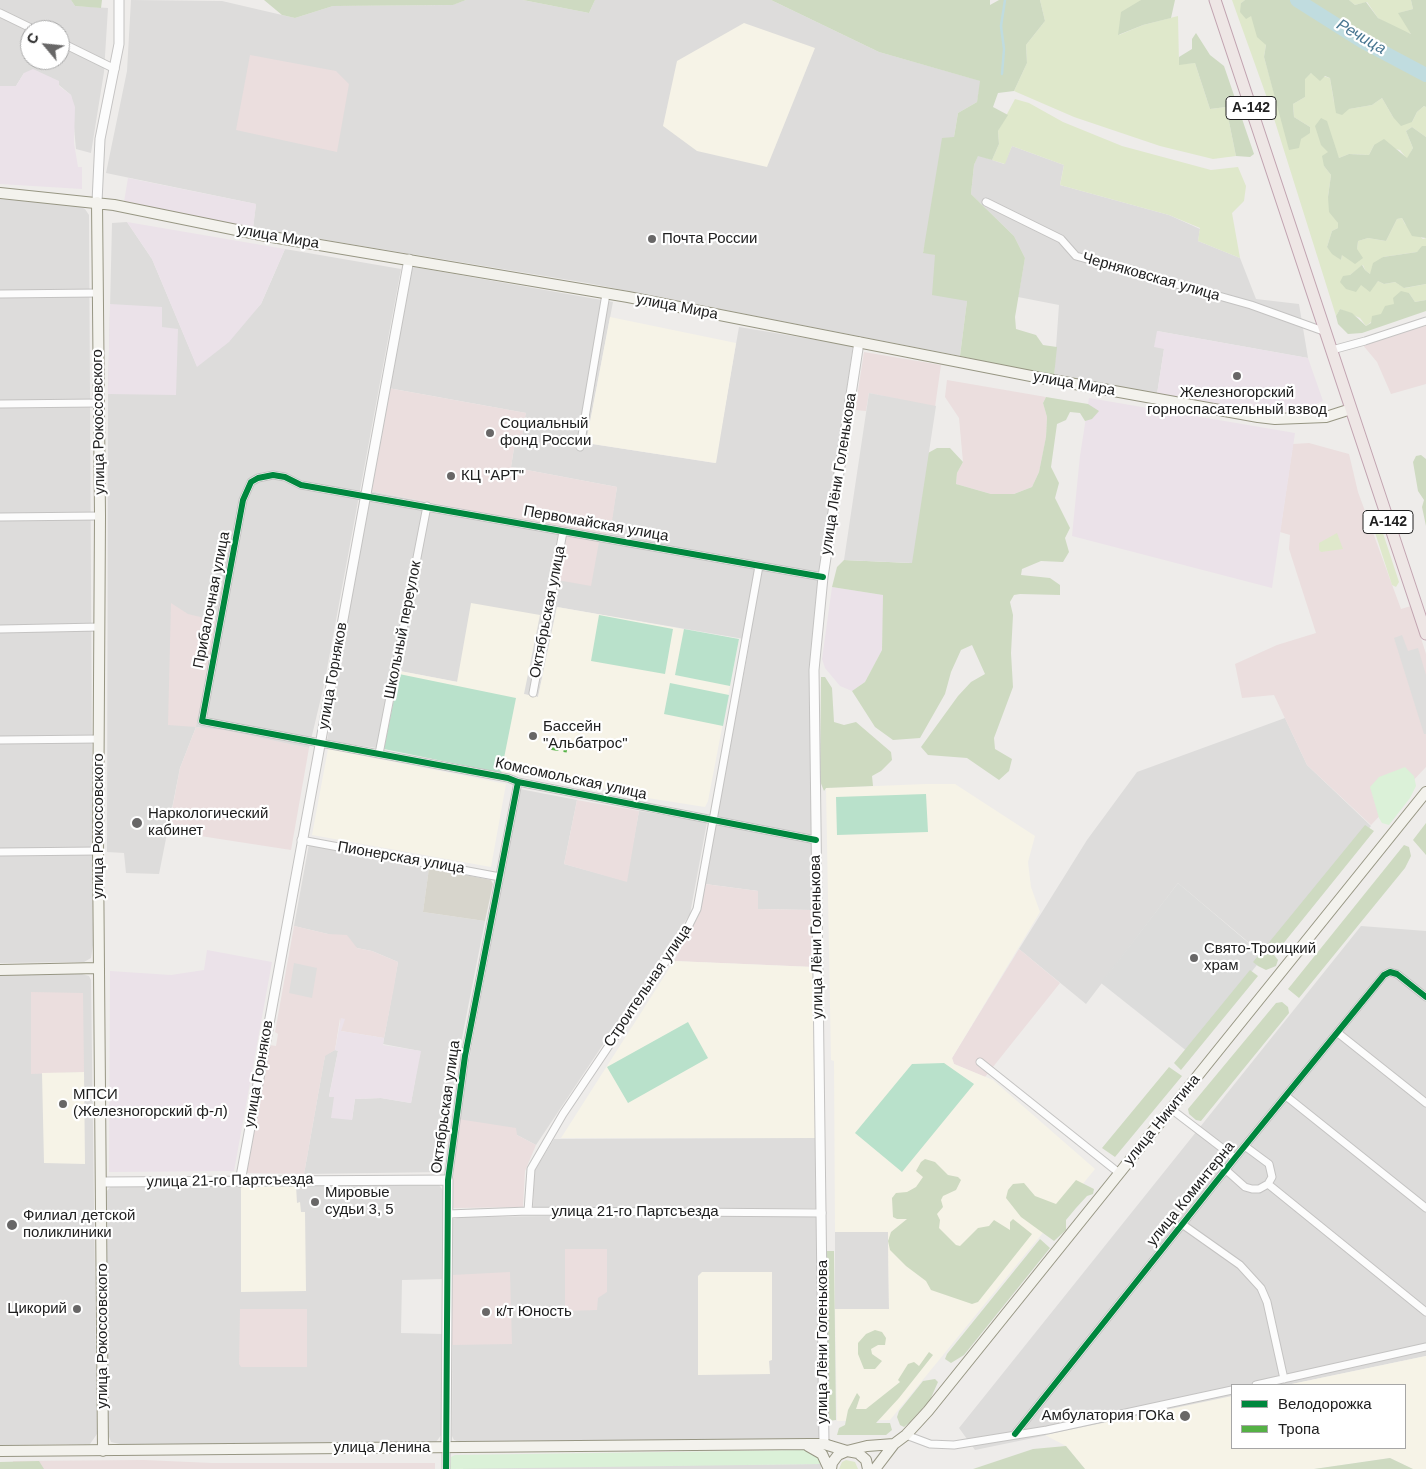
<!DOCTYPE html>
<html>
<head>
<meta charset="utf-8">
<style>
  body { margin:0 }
  #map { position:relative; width:1426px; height:1469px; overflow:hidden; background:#eeecea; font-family:Helvetica,sans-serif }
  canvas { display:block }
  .legend { position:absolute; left:1231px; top:1384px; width:175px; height:65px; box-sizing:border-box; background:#fff; border:1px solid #a6a6a6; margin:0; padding:6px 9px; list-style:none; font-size:15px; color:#202020 }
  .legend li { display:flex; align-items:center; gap:10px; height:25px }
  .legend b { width:25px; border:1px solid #a6a6a6 }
  .north { position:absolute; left:20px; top:20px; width:50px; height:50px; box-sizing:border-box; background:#fff; border:1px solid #a6a6a6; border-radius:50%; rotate:298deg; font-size:14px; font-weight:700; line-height:20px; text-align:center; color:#202020 }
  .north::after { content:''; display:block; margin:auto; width:18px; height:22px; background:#686767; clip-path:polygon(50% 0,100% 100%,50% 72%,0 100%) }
</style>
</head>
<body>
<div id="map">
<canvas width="1426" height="1469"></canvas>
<ul class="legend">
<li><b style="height:6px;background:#00873e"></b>Велодорожка</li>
<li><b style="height:6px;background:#55b145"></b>Тропа</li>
</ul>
<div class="north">С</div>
</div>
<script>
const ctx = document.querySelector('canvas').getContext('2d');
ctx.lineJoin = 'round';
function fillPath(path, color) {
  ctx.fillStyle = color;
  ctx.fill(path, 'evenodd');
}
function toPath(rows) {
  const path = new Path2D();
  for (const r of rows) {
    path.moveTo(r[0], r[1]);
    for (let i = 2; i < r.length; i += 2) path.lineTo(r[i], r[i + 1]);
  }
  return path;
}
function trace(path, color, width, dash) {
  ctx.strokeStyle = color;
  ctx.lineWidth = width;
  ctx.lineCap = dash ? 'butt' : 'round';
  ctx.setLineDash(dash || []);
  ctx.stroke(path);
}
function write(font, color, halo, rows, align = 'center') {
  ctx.font = font + ' Helvetica,sans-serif';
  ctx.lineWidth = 4.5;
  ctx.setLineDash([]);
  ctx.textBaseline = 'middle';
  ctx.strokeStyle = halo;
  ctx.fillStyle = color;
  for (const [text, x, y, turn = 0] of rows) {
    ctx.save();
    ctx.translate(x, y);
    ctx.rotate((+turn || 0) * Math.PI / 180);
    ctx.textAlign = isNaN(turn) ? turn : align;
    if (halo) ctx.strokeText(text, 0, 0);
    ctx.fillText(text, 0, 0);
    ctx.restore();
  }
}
const residential = toPath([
  [0,0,71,0,75,6,108,8,104,72,91,153,76,149,71,95,59,85,24,73,16,86,0,86],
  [30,30,60,30,60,60,30,60],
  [131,0,222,1,295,18,333,6,452,5,466,0,523,0,589,13,595,0,771,0,879,52,981,81,977,102,958,113,954,137,923,252,936,255,967,301,960,356,587,283,253,228,256,204,106,173,127,71],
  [1012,146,1064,165,1060,185,1169,215,1200,229,1198,241,1240,258,1256,299,1299,304,1308,358,1157,331,1164,349,1157,394,1054,376,1059,305,1018,297,1025,258,1014,236,971,194,974,165,978,155,1004,164],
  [0,199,79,206,85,209,89,215,93,945,91,958,84,962,0,963],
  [127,222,152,259,197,366,261,304,285,249,401,269,324,685,309,748,196,727,180,768,159,874,126,873,124,853,107,852,108,394,112,223],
  [414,267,613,302,586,443,715,463,739,327,853,346,816,600,811,665,811,910,757,909,758,891,705,884,750,640,557,607,538,697,400,671,384,749,327,741,370,491,566,529,599,541,608,542,617,487,511,467,514,448,526,413,388,388,411,269],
  [1285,718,1307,765,1371,826,1265,956,1178,883,1086,1004,1019,949,1087,840,1137,772],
  [520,789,577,800,564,864,626,881,639,811,707,822,690,914,536,1145,517,1135,458,1119],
  [309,844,429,868,423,912,485,921,459,1053,442,1172,304,1174,325,1055,335,1050,338,1051,329,1096,334,1097,352,1120,355,1099,381,1098,411,1103,420,1051,383,1044,398,962,372,951,357,948,328,934,294,926],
  [1361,926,1426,931,1426,1356,1287,1385,1232,1385,1232,1397,975,1450,959,1428],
  [82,974,89,976,91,980,97,1434,90,1444,0,1445,0,975],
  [815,1138,816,1208,533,1208,534,1172,554,1139],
  [376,1184,439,1185,444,1192,443,1279,402,1280,401,1333,443,1334,442,1434,436,1442,123,1445,111,1442,108,1434,107,1191,111,1186],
  [639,1215,814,1216,819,1220,820,1433,818,1439,460,1442,454,1440,452,1436,453,1219,461,1217],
  [835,1232,888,1232,889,1309,835,1309],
  [821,1464,821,1469,463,1469,463,1467]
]);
const commercial = toPath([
  [250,55,336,71,349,84,337,152,236,130],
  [1426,325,1426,384,1391,394,1377,362,1362,344],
  [864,352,941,365,935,407,869,393,866,411,855,410],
  [947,380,1046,397,1043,403,1047,417,1046,438,1039,472,1032,487,1014,494,991,494,956,484,957,473,963,462,959,418,945,397],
  [388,388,526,413,521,443,514,448,511,467,617,487,609,542,599,542,591,586,557,580,566,529,370,491],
  [1309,443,1349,454,1358,492,1401,609,1411,606,1426,654,1426,767,1371,825,1307,765,1274,695,1242,698,1235,664,1277,645,1316,633,1289,549,1290,535,1280,532,1293,444],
  [171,603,188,614,217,621,196,727,224,730,309,748,291,850,168,831,180,768,196,727,168,725],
  [577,800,639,811,627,882,564,864],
  [705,884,758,891,758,909,811,910,813,967,674,961,700,912],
  [294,926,328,934,347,935,357,948,372,951,398,962,394,987,384,1038,341,1031,340,1018,335,1050,325,1056,304,1174,246,1173,270,1045,276,1046,278,1034,275,1032],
  [1019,949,1060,983,985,1077,954,1064,952,1058],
  [31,992,83,993,84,1072,31,1074],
  [458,1119,516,1128,517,1135,536,1145,525,1171,523,1207,453,1208,453,1172],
  [565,1249,607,1249,607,1292,598,1298,597,1310,565,1311],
  [510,1272,512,1344,452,1345,452,1275],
  [240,1309,307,1309,307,1367,241,1367,239,1364],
  [144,1460,212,1463,435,1463,435,1469,13,1469,13,1461]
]);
const industrial = toPath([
  [33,69,59,81,59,86,71,95,75,107,74,143,78,167,82,167,82,189,0,184,0,86,16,86,24,73],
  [128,178,256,204,253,228,124,202],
  [127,222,285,249,261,304,229,342,197,367,152,259],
  [110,304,162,307,162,327,178,329,176,395,108,394],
  [1157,331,1308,358,1323,401,1304,409,1281,412,1221,405,1157,394,1164,349,1154,347],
  [1089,398,1295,433,1272,588,1072,536,1080,456],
  [832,587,884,595,882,650,865,682,852,691,840,686,825,668,822,659],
  [207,950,272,962,234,1171,109,1172,110,971,171,975,204,970],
  [341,1018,345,1019,341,1031,384,1038,383,1045,421,1051,411,1103,381,1098,355,1099,352,1120,331,1118,334,1097,329,1097,338,1051,335,1050]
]);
const education = toPath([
  [744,23,815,48,767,167,697,151,663,126,677,61],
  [610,317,736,343,716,463,586,443],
  [471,603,540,615,524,694,538,697,557,607,739,639,708,801,705,807,641,797,639,795,561,780,501,773,384,749,400,671,457,682],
  [328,749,506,784,491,867,312,835],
  [926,784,955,784,1035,836,1028,862,1031,887,1040,912,952,1058,954,1064,993,1080,1095,1169,890,1420,837,1421,835,1309,889,1309,888,1232,835,1232,834,1061,831,1060,826,788],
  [674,961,813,967,815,1138,561,1138],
  [84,1072,85,1164,44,1163,42,1073],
  [241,1185,296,1185,297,1203,300,1202,301,1212,305,1212,306,1291,241,1292],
  [702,1272,772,1272,772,1360,769,1361,770,1374,698,1375,698,1276],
  [1426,1356,1426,1469,1413,1469,1390,1458,1314,1469,1085,1469,1066,1446,1045,1435,1232,1396,1232,1448,1405,1448,1405,1385,1287,1385]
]);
const religious = toPath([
  [1178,883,1264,956,1188,1052,1101,983]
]);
const construction = toPath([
  [429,868,491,880,493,884,485,921,423,912]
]);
const grass = toPath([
  [1040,0,1141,0,1119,35,1143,25,1178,16,1179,64,1195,63,1210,109,1226,107,1236,156,1213,159,1160,146,1074,117,1014,91,1027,63,1026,45,1045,21],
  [1232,0,1245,0,1241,3,1251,16,1266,45,1264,57,1278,107,1301,139,1310,127,1294,117,1293,104,1305,97,1305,78,1311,73,1330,78,1334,102,1349,109,1372,105,1382,98,1393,117,1412,122,1417,112,1424,106,1426,107,1426,137,1412,127,1406,131,1413,148,1407,159,1400,150,1374,145,1369,155,1349,154,1339,158,1335,151,1328,152,1324,166,1331,175,1328,197,1338,223,1338,228,1332,231,1327,247,1341,260,1342,255,1357,249,1358,241,1368,238,1386,241,1397,219,1402,218,1405,224,1423,239,1426,238,1426,246,1417,252,1383,257,1370,274,1365,270,1363,265,1350,275,1361,285,1372,286,1378,281,1384,284,1395,282,1405,288,1426,284,1426,300,1415,302,1409,293,1366,326,1360,318,1340,309,1336,316,1271,109],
  [1349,0,1411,0,1413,9,1399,13,1412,34,1399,30,1378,18,1367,2,1355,5],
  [1015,99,1029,103,1063,122,1122,146,1211,170,1238,167,1246,186,1244,201,1232,213,1240,258,1198,241,1200,228,1169,215,1060,185,1064,165,1012,146,1005,164,992,160,999,144,998,131],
  [1373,515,1378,518,1399,582,1396,587,1392,585,1371,520],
  [1337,533,1343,549,1321,552,1319,550,1319,543],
  [846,1460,855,1462,858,1469,839,1469,842,1462]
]);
const forest = toPath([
  [71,0,102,0,101,8,75,6],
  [264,0,466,0,453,5,333,6,295,18,282,15],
  [523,0,595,0,589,13],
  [771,0,990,0,990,5,999,0,1040,0,1045,21,1026,45,1027,63,1014,91,998,93,993,107,1008,115,998,131,999,144,992,160,978,156,974,165,971,194,1014,236,1025,258,1015,317,1016,329,1036,335,1043,345,1057,347,1054,376,960,356,967,301,932,295,935,255,923,253,942,138,954,137,958,113,977,102,980,81,879,52],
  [1141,0,1175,0,1171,18,1143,25,1118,35,1121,12],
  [1245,0,1349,0,1355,5,1366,2,1378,18,1411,34,1398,13,1413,9,1411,0,1426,0,1426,107,1424,106,1417,112,1412,122,1401,126,1393,117,1382,98,1372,105,1349,109,1342,115,1336,113,1330,78,1325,76,1320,81,1311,73,1305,79,1305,97,1293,104,1294,117,1310,127,1310,133,1301,139,1299,148,1289,150,1264,57,1266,45,1257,37,1251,16,1246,19,1240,12,1241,3],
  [1196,33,1210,55,1224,66,1254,154,1250,157,1236,156,1226,107,1210,109,1195,63,1179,65,1179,57,1192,49,1192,39],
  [1321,118,1327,121,1339,158,1349,154,1369,155,1374,145,1384,139,1407,158,1413,148,1406,131,1412,127,1426,137,1426,238,1412,236,1402,218,1397,219,1386,241,1368,238,1358,241,1357,249,1363,258,1355,264,1342,255,1341,260,1332,254,1327,247,1332,231,1338,228,1338,223,1329,212,1328,197,1331,175,1324,166,1322,156,1328,152,1321,145,1315,126],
  [1422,246,1426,246,1426,284,1404,288,1395,282,1384,284,1378,281,1370,292,1361,285,1356,292,1346,289,1340,282,1343,276,1350,275,1362,265,1365,270,1370,274,1373,263,1383,257,1417,252],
  [1401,291,1409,293,1415,302,1426,300,1426,311,1362,333,1348,334,1338,324,1336,316,1340,309,1352,313,1366,326,1371,323,1372,316,1381,314,1385,306,1394,304,1393,298],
  [1046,397,1088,404,1099,411,1092,419,1085,421,1080,413,1070,412,1066,420,1057,424,1051,467,1059,483,1055,498,1070,528,1065,538,1069,552,1063,562,1041,561,1022,569,1021,575,1050,578,1060,585,1060,595,1020,594,1014,595,1010,602,1013,615,1011,653,1013,687,994,738,995,749,1012,759,1009,771,999,780,967,758,928,755,921,747,958,696,971,682,985,674,972,645,961,650,951,672,945,694,920,738,893,740,875,727,852,691,865,682,882,650,883,595,832,587,837,567,844,560,910,563,928,453,937,448,950,448,963,462,957,473,956,484,991,494,1014,494,1032,487,1039,472,1046,437,1047,417,1043,403],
  [1421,455,1426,459,1426,526,1422,507,1424,500,1418,491,1413,462,1416,456],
  [821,677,825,677,832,688,834,722,844,725,856,722,891,752,892,760,881,771,872,776,873,786,826,788,824,791,820,781],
  [1426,823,1426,855,1413,840],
  [1365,825,1374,831,1274,955,1278,960,1276,966,1266,970,1258,966,1253,962],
  [1404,845,1409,847,1411,856,1405,868,1299,998,1288,989],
  [1250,970,1258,976,1181,1070,1174,1063],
  [1282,1002,1288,1007,1289,1013,1201,1121,1196,1120,1189,1114,1188,1109,1276,1003],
  [1169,1067,1182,1076,1115,1157,1102,1148],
  [925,1159,935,1162,948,1175,958,1177,961,1180,956,1190,943,1196,941,1200,943,1207,937,1214,940,1220,939,1228,956,1245,960,1246,978,1228,989,1226,994,1220,1010,1230,1010,1222,1013,1219,1032,1234,978,1302,972,1304,931,1290,926,1281,906,1266,890,1250,888,1241,891,1232,907,1219,897,1219,893,1217,892,1198,896,1193,907,1192,916,1187,923,1177,916,1171,921,1162],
  [1076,1180,1094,1189,1093,1194,1087,1196,1076,1208,1066,1220,1066,1230,1054,1241,1021,1217,1006,1198,1008,1190,1013,1184,1024,1183,1035,1196,1056,1204],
  [1040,1239,1050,1248,964,1355,951,1363,945,1359,947,1354],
  [826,1251,834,1251,836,1420,828,1421],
  [875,1330,882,1332,886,1338,885,1345,878,1345,871,1349,872,1354,882,1361,875,1369,864,1369,858,1354,858,1343,866,1334],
  [929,1352,933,1355,899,1398,876,1423,890,1423,892,1430,886,1435,837,1435,839,1428,845,1425,848,1410,857,1393,860,1397,856,1409,866,1409,900,1382,898,1380,908,1364,914,1362,919,1366],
  [935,1379,938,1382,930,1400,910,1422,904,1427,900,1425,897,1417,899,1411,923,1381],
  [1066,1446,1085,1469,973,1469,1033,1449],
  [1390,1458,1413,1469,1314,1469],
  [39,1461,44,1469,0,1469,0,1462]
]);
const park = toPath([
  [1405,767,1414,776,1416,786,1410,798,1389,825,1382,823,1379,818,1370,787,1379,777],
  [804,1450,818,1455,821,1464,450,1469,451,1457,455,1455]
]);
const pitch = toPath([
  [599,615,673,629,665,674,591,661],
  [684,629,739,639,730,686,675,675],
  [399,674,516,698,501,773,384,749],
  [670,683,729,695,723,726,664,714],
  [926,794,928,832,837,835,836,797],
  [688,1022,708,1058,628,1103,607,1067],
  [944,1063,974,1084,902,1172,855,1133,912,1064]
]);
const parking = toPath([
  [869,393,936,406,912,563,844,560],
  [1402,635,1408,651,1418,648,1426,675,1426,734,1424,734,1394,638],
  [294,963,317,968,312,998,289,993]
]);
const stream = toPath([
  [1002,74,1004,49,1001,26,1005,0]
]);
const river = toPath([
  [1297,0,1362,41,1426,75]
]);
const minor = toPath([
  [0,13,35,30],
  [60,42,115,69],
  [986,202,1061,239,1076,256,1251,305,1326,332],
  [0,294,98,293],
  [1332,350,1365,341,1426,321],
  [0,404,98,403],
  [580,447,606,294],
  [0,517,100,516],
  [0,629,100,627],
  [533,693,563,532],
  [0,740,99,739],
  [379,754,427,506],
  [301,840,500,877],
  [816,840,518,782,508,778,202,721,243,500,251,482,258,478,273,475,285,477,301,485,823,577],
  [0,852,98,851],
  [1338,1033,1426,1103],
  [980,1062,1119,1173],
  [1286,1096,1426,1208],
  [1171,1109,1235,1158],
  [1226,1170,1245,1187,1252,1189,1259,1189,1268,1184,1272,1177,1269,1164,1246,1147],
  [448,1180,465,1056,518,782],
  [1268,1184,1426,1312],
  [528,1211,531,1169,563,1114,686,931,697,909,759,566],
  [448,1214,528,1211,822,1213],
  [1182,1224,1240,1265,1261,1288,1267,1302,1284,1379],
  [1256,1385,1426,1347],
  [1015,1434,1235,1158,1384,975,1390,972,1397,974,1426,997],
  [906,1435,930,1444,954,1445,1047,1430,1232,1390],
  [446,1448,446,1469]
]);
const tertiary = toPath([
  [97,202,100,139,119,44,119,0],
  [102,1182,448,1180,446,1448],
  [240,1182,409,259],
  [824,1444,814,670,823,577,859,342]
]);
const secondary = toPath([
  [0,193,114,205,266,236,628,297,1036,377,1258,417,1275,419,1326,417,1351,409],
  [97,202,100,516,98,851,103,1451],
  [0,970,99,968],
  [808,1446,822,1454,829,1469],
  [0,1451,810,1444,824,1444,847,1451,867,1446,894,1444],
  [831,1469,832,1463,838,1455,847,1451,858,1453,866,1460,868,1469],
  [875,1469,894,1444,906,1435,928,1411,1426,792]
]);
const trunk = toPath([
  [1215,0,1426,634]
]);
const quiet = toPath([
  [549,747,567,750]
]);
const cycleway = toPath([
  [816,840,518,782,508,778,202,721,243,500,251,482,258,478,273,475,285,477,301,485,823,577],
  [1015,1434,1235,1158,1384,975,1390,972,1397,974,1426,997],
  [446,1469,448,1180,465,1056,518,782]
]);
const markers = [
  [652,239,5,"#686767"],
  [1237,376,5,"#686767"],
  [490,433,5,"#686767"],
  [451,476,5,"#686767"],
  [533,736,5,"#686767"],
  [137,823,6,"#686767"],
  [1194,958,5,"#686767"],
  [63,1104,5,"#686767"],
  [315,1202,5,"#686767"],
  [12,1225,6,"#686767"],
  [77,1309,5,"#686767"],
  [486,1312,5,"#686767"],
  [1185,1416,6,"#686767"]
];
const shields = [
  [1251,108,50],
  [1388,522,50]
];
const shieldNames = [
  ["А-142",1251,108],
  ["А-142",1388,522]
];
const streetNames = [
  ["улица Мира",278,237,10],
  ["Черняковская улица",1151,277,16],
  ["улица Мира",677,307,11],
  ["улица Мира",1074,384,10],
  ["улица Рокоссовского",99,422,-91],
  ["улица Лёни Голенькова",839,474,-81],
  ["Первомайская улица",596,524,10],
  ["Прибалочная улица",212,600,-79],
  ["Октябрьская улица",548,612,-79],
  ["Школьный переулок",403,630,-79],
  ["улица Горняков",333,676,-80],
  ["Комсомольская улица",571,779,12],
  ["улица Рокоссовского",99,826,-90],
  ["Пионерская улица",401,858,10],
  ["улица Лёни Голенькова",817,937,-91],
  ["Строительная улица",648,986,-56],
  ["улица Горняков",259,1074,-80],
  ["Октябрьская улица",446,1107,-82],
  ["улица Никитина",1162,1120,-51],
  ["улица 21-го Партсъезда",230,1181,-1],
  ["улица Коминтерна",1191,1194,-51],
  ["улица 21-го Партсъезда",635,1212],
  ["улица Рокоссовского",103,1336,-90],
  ["улица Лёни Голенькова",823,1342,-90],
  ["улица Ленина",382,1448]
];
const poiNames = [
  ["Почта России",662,239],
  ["Железногорский",1237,393,"center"],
  ["горноспасательный взвод",1237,410,"center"],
  ["Социальный",500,424],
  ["фонд России",500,441],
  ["КЦ \"АРТ\"",461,476],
  ["Бассейн",543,727],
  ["\"Альбатрос\"",543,744],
  ["Наркологический",148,814],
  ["кабинет",148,831],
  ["Свято-Троицкий",1204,949],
  ["храм",1204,966],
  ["МПСИ",73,1095],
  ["(Железногорский ф-л)",73,1112],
  ["Мировые",325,1193],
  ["судьи 3, 5",325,1210],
  ["Филиал детской",23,1216],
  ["поликлиники",23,1233],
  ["Цикорий",67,1309,"right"],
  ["к/т Юность",496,1312],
  ["Амбулатория ГОКа",1174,1416,"right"]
];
const waterNames = [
  ["Речица",1361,37,30]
];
fillPath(residential, '#dddcdb');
fillPath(commercial, '#ebdede');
fillPath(industrial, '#ebe2e9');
fillPath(education, '#f6f3e7');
fillPath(religious, '#dcdcdb');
fillPath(construction, '#d7d5cc');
fillPath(grass, '#dfe8cb');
fillPath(forest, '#cedac1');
fillPath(park, '#dbf1d8');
fillPath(pitch, '#b9e1cb');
fillPath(parking, '#dedddc');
trace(stream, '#c0dcdf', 2.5);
trace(river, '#c0dcdf', 14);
trace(minor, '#c4c3c2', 9);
trace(tertiary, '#c4c3c2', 11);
trace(secondary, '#979683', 12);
trace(trunk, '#c1a3b0', 13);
trace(minor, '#fcfcfc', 7);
trace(tertiary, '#fcfcfc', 9);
trace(secondary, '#f3f2ed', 10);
trace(trunk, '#eee6e5', 11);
trace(quiet, '#55b145', 5, [10, 5]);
trace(cycleway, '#00873e', 6);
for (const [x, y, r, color] of markers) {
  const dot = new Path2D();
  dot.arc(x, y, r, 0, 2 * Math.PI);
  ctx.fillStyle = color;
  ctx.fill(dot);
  trace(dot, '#fff', 2);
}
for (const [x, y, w] of shields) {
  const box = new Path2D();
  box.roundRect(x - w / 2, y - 11.5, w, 23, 4);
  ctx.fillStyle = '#fff';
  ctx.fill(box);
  trace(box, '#202020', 1);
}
write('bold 14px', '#202020', null, shieldNames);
write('15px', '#202020', '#fff', streetNames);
write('15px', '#202020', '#fff', poiNames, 'left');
write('italic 16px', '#4a7792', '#fff', waterNames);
</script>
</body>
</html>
